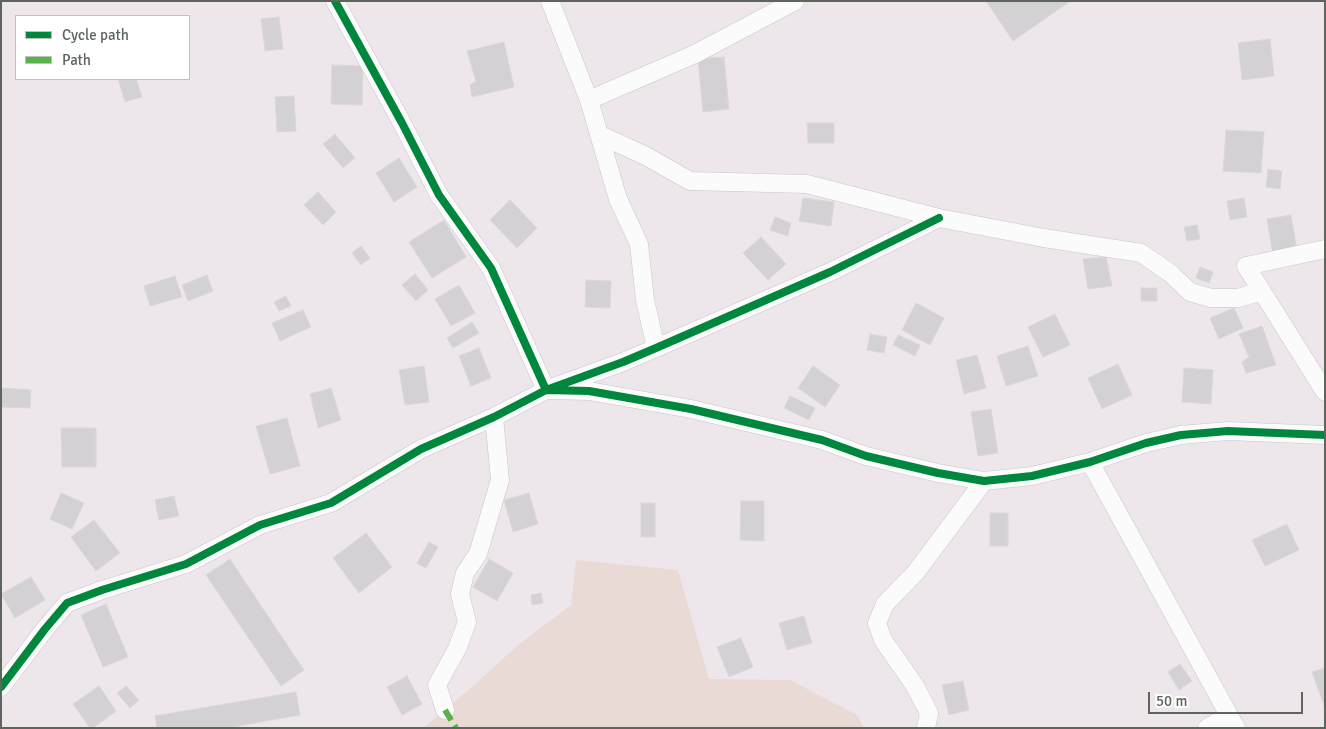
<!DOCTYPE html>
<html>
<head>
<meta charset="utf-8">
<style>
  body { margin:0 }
  #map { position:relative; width:1326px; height:729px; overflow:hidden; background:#ede7ec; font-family:Signika,sans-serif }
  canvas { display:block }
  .frame { position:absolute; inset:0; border:2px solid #5d655d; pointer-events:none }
  .legend { position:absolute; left:15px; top:15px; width:175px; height:65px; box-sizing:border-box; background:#fff; border:1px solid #bec1be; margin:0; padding:6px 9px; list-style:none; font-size:15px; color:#5d655d }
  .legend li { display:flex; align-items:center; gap:10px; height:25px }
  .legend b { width:25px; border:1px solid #bec1be }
  .scale { position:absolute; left:1148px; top:692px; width:155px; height:22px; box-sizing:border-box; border:2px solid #5d655d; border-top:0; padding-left:6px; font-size:15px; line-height:18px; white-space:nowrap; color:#5d655d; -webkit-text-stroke:4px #fff; paint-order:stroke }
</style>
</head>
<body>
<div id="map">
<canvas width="1326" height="729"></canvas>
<div class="frame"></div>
<ul class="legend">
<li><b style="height:6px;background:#00873e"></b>Cycle path</li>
<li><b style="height:6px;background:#58b149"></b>Path</li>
</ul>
<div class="scale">50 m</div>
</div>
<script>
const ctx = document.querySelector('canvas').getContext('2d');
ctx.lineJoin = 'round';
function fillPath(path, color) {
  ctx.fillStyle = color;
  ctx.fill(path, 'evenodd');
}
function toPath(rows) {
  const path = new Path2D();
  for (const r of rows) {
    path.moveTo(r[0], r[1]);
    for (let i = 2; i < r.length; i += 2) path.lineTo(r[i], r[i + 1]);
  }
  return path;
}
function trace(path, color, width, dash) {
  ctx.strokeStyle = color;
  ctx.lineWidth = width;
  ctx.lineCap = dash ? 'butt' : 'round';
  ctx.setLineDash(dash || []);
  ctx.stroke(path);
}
const green = toPath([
  [576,560,678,570,709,679,790,680,857,715,864,728,423,728,472,687,518,645,571,605]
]);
const building = toPath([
  [986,1,1068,1,1069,2,1013,41,986,1],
  [279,17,283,49,265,51,261,19,279,17],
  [1270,39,1274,76,1242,80,1238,43,1270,39],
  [504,42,514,87,472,97,470,85,476,81,467,51,504,42],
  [724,57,729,109,703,112,698,59,724,57],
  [332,65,363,66,362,105,331,104,332,65],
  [118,79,136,79,142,97,125,102,118,79],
  [294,96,296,131,277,132,275,97,294,96],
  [807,123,834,123,834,143,808,143,807,123],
  [1226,130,1264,132,1261,173,1223,171,1226,130],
  [335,134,355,158,343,168,323,144,335,134],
  [399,158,417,187,394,202,376,173,399,158],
  [1268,169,1282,171,1280,189,1266,187,1268,169],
  [318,192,336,212,323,225,304,205,318,192],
  [803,198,834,202,831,226,799,221,803,198],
  [1244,198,1247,217,1230,220,1227,201,1244,198],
  [510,200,537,228,517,248,490,220,510,200],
  [1291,215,1297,250,1273,254,1267,219,1291,215],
  [775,217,791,223,788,236,770,230,775,217],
  [444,220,466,257,432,278,409,242,444,220],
  [1197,225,1200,239,1187,241,1184,227,1197,225],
  [761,237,786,264,768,280,743,253,761,237],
  [361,246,370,258,361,265,352,253,361,246],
  [1106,257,1112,286,1088,289,1083,259,1106,257],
  [1200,267,1213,272,1209,283,1196,278,1200,267],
  [415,274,428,290,416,301,402,285,415,274],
  [207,275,213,291,188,301,182,285,207,275],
  [175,276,182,297,150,306,144,286,175,276],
  [586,280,611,281,610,308,585,307,586,280],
  [459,285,475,313,451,326,435,299,459,285],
  [1141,288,1157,288,1157,301,1141,301,1141,288],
  [286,296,291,306,279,311,274,302,286,296],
  [916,303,944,318,930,345,902,330,916,303],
  [1234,308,1243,328,1219,339,1210,318,1234,308],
  [303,310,311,327,280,341,272,323,303,310],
  [1055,314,1070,345,1043,357,1028,327,1055,314],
  [472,322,479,333,453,348,447,338,472,322],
  [1262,326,1276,365,1246,373,1242,362,1249,357,1239,334,1262,326],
  [870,334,887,337,884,353,867,350,870,334],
  [898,335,920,345,915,356,893,345,898,335],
  [1028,346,1038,376,1006,386,997,356,1028,346],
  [479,348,491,378,471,386,459,356,479,348],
  [977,355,986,388,964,394,956,360,977,355],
  [1118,364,1132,395,1102,409,1088,378,1118,364],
  [424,366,429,402,405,405,399,370,424,366],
  [813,366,840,385,825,407,798,388,813,366],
  [1184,368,1213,370,1211,404,1182,402,1184,368],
  [1,388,31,390,30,408,1,407,1,388],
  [331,388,341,420,318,428,310,394,331,388],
  [790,396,815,408,809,420,784,408,790,396],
  [991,409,998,453,978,456,971,412,991,409],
  [287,418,300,466,270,474,256,426,287,418],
  [61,428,96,428,96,467,62,467,61,428],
  [61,493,84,503,72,529,50,519,61,493],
  [529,493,538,524,513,532,504,500,529,493],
  [174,496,179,516,159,520,155,500,174,496],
  [741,501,764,501,764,541,740,540,741,501],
  [641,503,655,503,655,537,641,537,641,503],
  [990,513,1008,513,1008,546,990,546,990,513],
  [94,520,120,553,96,571,71,537,94,520],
  [1287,524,1299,550,1265,566,1252,540,1287,524],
  [366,533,392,567,359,593,333,558,366,533],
  [429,542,438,547,426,568,417,563,429,542],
  [230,559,304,670,281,686,206,575,230,559],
  [489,559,513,573,497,601,473,587,489,559],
  [31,577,45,600,15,618,1,594,31,577],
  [541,593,543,603,532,605,531,595,541,593],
  [106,604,128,657,103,667,81,615,106,604],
  [804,616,812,643,787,650,779,623,804,616],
  [741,638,753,667,729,677,717,647,741,638],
  [1180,664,1192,681,1179,690,1168,672,1180,664],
  [1325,668,1325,708,1312,672,1325,668],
  [407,676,422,704,402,715,387,687,407,676],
  [963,681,969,710,949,715,942,685,963,681],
  [99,686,116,711,93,728,90,728,73,704,99,686],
  [126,686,139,700,130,708,117,693,126,686],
  [296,692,300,715,227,728,157,728,155,716,296,692]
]);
const street = toPath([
  [335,1,402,123,439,195,491,268,546,390,589,391,691,409,822,440,866,456,938,473,984,481,1032,476,1090,462,1146,443,1181,435,1228,431,1325,435],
  [550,1,589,100,618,199,639,244,645,300,656,348],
  [589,100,695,54,795,1],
  [600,135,646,156,690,181,807,184,939,218,1044,238,1141,253,1170,273,1190,292,1211,298,1238,298,1262,291],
  [1325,249,1246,266,1325,392],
  [1090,462,1236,728],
  [1,687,45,629,67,603,102,590,186,564,260,525,331,503,421,449,494,417,546,390,623,362,656,348,830,272,939,218],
  [445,710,437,685,457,649,467,622,460,594,465,573,478,554,500,480,494,417],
  [926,728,929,713,915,686,883,640,877,623,885,604,916,572,984,481],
  [1207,728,1229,715]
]);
const quiet = toPath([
  [445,710,456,728]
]);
const cycleway = toPath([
  [335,1,402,123,439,195,491,268,546,390,589,391,691,409,822,440,866,456,938,473,984,481,1032,476,1090,462,1146,443,1181,435,1228,431,1325,435],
  [1,687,45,629,67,603,102,590,186,564,260,525,331,503,421,449,494,417,546,390,623,362,656,348,830,272,939,218]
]);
fillPath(green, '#e9dad5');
fillPath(building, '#d4d1d4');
trace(building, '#dcd6db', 1);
trace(street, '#c7c7c6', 19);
trace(street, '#fcfbfc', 18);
trace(quiet, '#58b149', 6, [12, 6]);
trace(cycleway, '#00873e', 8);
</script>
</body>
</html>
